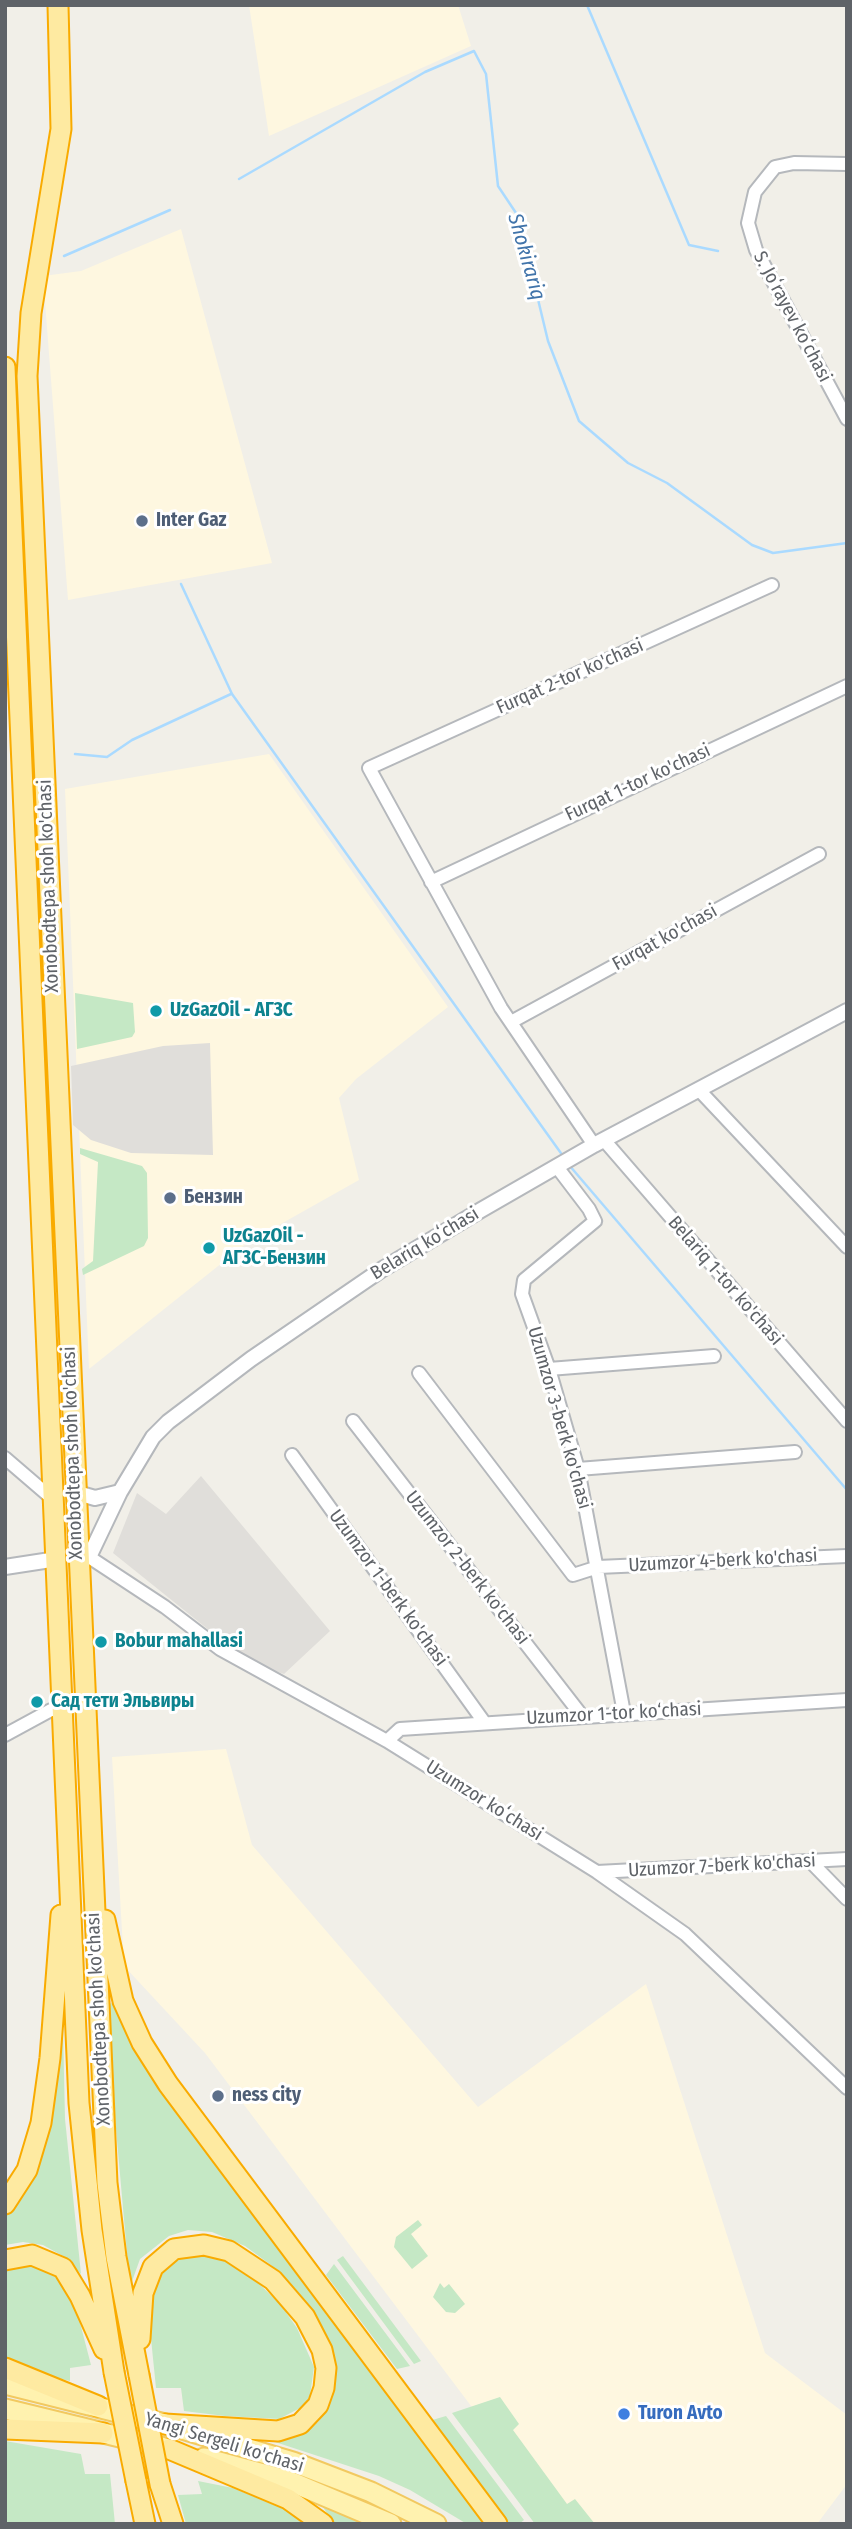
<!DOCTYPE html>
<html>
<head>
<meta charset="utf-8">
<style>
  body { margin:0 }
  #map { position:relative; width:852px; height:2529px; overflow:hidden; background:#f1efe8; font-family:"Fira Sans Condensed",sans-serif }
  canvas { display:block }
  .frame { position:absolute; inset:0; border:7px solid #5f6368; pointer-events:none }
</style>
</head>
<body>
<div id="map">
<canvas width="852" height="2529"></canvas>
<div class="frame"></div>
</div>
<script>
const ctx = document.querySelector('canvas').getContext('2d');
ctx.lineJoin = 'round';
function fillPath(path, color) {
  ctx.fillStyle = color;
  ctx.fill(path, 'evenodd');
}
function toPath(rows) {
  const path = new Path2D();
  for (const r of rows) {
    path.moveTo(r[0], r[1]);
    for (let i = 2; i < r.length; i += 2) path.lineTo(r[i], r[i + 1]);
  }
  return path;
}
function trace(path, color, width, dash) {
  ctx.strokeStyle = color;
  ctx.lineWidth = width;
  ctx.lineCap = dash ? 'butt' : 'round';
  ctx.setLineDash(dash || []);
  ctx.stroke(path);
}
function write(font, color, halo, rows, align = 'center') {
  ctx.font = font + ' "Fira Sans Condensed",sans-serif';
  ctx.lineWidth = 6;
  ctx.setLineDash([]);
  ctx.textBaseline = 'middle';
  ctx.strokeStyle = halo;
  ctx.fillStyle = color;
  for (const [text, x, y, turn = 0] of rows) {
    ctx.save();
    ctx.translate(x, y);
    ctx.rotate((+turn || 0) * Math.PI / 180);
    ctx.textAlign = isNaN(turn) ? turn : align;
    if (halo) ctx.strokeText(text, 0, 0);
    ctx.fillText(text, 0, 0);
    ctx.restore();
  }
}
const commercial = toPath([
  [249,5,458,5,471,46,269,136],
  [181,229,272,563,68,600,43,276,81,271],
  [269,754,448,1007,356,1079,339,1098,359,1180,247,1243,89,1369,65,789],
  [226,1749,252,1845,478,2107,646,1984,765,2353,847,2415,847,2484,817,2524,560,2524,205,2053,124,1966,112,1757]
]);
const industrial = toPath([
  [210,1043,213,1155,131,1153,91,1140,73,1125,71,1066,163,1046],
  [201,1476,330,1631,284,1674,250,1663,113,1553,137,1493,166,1514]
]);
const green = toPath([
  [75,993,133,1003,135,1032,132,1037,77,1049],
  [80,1148,142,1166,147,1173,148,1238,144,1246,83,1275,82,1269,93,1261,98,1162,80,1154],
  [62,1984,65,2119,81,2274,63,2256,43,2245,23,2242,5,2245,5,2216,38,2163,45,2141],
  [116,2002,489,2524,467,2524,410,2490,379,2476,272,2441,298,2435,318,2422,332,2399,335,2371,321,2327,300,2294,271,2265,245,2246,212,2232,188,2230,169,2236,140,2259,130,2287,105,2005],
  [418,2220,422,2225,411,2234,428,2256,412,2269,394,2247,396,2237],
  [175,2255,216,2255,250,2275,280,2304,297,2328,314,2367,310,2396,302,2407,279,2419,225,2416,184,2411,181,2388,156,2388,147,2299,151,2285],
  [343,2256,421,2361,414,2364,337,2260],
  [23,2261,52,2270,66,2288,79,2319,91,2365,70,2368,70,2381,30,2372,5,2359,5,2265],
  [334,2264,410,2366,397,2369,326,2275],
  [440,2283,444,2288,449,2284,465,2304,455,2313,446,2312,433,2297],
  [500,2397,519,2424,513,2430,567,2504,575,2499,595,2524,535,2524,452,2413],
  [446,2416,524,2520,519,2524,508,2524,429,2421],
  [5,2441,81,2454,85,2474,110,2474,115,2524,5,2524],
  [198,2481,233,2488,291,2512,305,2524,186,2524,178,2495,202,2494],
  [307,2499,366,2524,335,2524,322,2506]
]);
const stream = toPath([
  [587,5,689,245,718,251],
  [239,179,425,72,474,51,486,74,498,186,518,216,548,341,579,421,628,463,667,483,752,545,773,553,847,543],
  [64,256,170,210],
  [181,584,232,694,563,1156],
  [75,754,107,757,132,740,231,694],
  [569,1165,847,1490]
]);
const minor = toPath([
  [847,164,794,163,775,167,755,192,748,223,756,250,847,419],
  [431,882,847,686],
  [511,1022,819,854],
  [699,1090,847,1247],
  [604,1140,847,1421],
  [594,1145,501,1008,369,768,772,585],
  [557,1167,589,1209,595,1221,524,1280,522,1294,549,1369,578,1469,624,1713],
  [549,1369,714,1356],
  [419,1373,573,1575,598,1567,847,1556],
  [353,1421,582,1716],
  [292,1455,484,1722],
  [5,1458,55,1501],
  [578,1469,795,1452],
  [89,1557,165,1607,220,1649,387,1741,597,1872,685,1934,847,2088],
  [5,1735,51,1710,63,1710],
  [387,1741,400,1729,847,1700],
  [810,1861,847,1899],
  [597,1872,847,1859]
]);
const tertiary = toPath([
  [74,1492,95,1498,120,1492],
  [77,1558,89,1557,120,1492,153,1437,168,1422,251,1359,381,1270,481,1210,594,1145,847,1011],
  [5,1567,57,1559]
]);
const primary = toPath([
  [5,2384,165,2424,293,2462,371,2492,436,2524],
  [5,2409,165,2448],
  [204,2458,289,2481,391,2524]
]);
const trunk = toPath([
  [58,5,61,129,31,313,27,376,107,2183,116,2257,139,2375],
  [5,367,79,2103,92,2230,114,2372],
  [105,1920,123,2001,142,2043,168,2084,497,2524],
  [5,2204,27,2170,41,2123,50,2058,61,1915],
  [5,2260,32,2255,63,2268,80,2296,104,2349],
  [140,2339,143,2293,153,2267,174,2249,204,2245,229,2251,273,2280,305,2317,322,2350,326,2368,324,2388,318,2405,300,2424,278,2431,165,2424],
  [5,2368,98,2406],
  [5,2429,103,2433],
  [169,2449,288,2499,323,2524],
  [136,2481,145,2524],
  [160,2484,173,2524]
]);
const trunkBridge = toPath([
  [114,2372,136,2481],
  [139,2375,160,2484]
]);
const markers = [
  [142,521,7,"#5c6f8a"],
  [156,1011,7,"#0f9aa8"],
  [170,1198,7,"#5c6f8a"],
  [209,1248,7,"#0f9aa8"],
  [101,1642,7,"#0f9aa8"],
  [37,1702,7,"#0f9aa8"],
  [218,2096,7,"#5c6f8a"],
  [624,2414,7,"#3f7fe0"]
];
const streetNames = [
  ["S. Joʻrayev koʻchasi",792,317,62],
  ["Furqat 2-tor ko'chasi",570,677,-24],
  ["Furqat 1-tor ko'chasi",638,783,-25],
  ["Xonobodtepa shoh ko'chasi",49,886,-92],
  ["Furqat ko'chasi",665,938,-29],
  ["Belariq koʻchasi",425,1244,-31],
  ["Belariq 1-tor ko'chasi",725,1281,49],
  ["Uzumzor 3-berk ko'chasi",559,1418,74],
  ["Xonobodtepa shoh ko'chasi",73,1453,-92],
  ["Uzumzor 4-berk ko'chasi",723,1561,-3],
  ["Uzumzor 2-berk ko'chasi",467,1568,52],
  ["Uzumzor 1-berk ko'chasi",388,1588,54],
  ["Uzumzor 1-tor ko‘chasi",614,1714,-3],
  ["Uzumzor koʻchasi",484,1801,32],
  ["Uzumzor 7-berk ko'chasi",722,1866,-3],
  ["Xonobodtepa shoh ko'chasi",99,2019,-93],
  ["Yangi Sergeli ko'chasi",224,2443,17]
];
const serviceNames = [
  ["Inter Gaz",156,521],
  ["Бензин",184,1198],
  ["ness city",232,2096]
];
const cultureNames = [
  ["UzGazOil - АГЗС",170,1011],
  ["UzGazOil -",223,1237],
  ["АГЗС-Бензин",223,1259],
  ["Bobur mahallasi",115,1642],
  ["Сад тети Эльвиры",51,1702]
];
const shopNames = [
  ["Turon Avto",638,2414]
];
const waterNames = [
  ["Shokirariq",526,257,74]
];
fillPath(commercial, '#fef7e0');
fillPath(industrial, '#e0deda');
fillPath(green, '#c5e8c5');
trace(stream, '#aadaff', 2.5);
trace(minor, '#b5b8bc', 16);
trace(tertiary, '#b5b8bc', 18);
trace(primary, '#f2c960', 23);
trace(trunk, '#f9ab00', 23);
trace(minor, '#fff', 12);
trace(tertiary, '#fff', 14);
trace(primary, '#fff2af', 19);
trace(trunk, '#feeaa1', 19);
trace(trunkBridge, '#f9ab00', 23, []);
trace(trunkBridge, '#feeaa1', 19);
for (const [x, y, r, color] of markers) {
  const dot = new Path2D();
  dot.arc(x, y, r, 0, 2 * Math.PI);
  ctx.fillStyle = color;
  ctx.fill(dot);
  trace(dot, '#fff', 2.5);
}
write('19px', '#5f6368', '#fff', streetNames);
write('bold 19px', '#4e5e75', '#fff', serviceNames, 'left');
write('bold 19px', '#0d838f', '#fff', cultureNames, 'left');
write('bold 19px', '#366cbe', '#fff', shopNames, 'left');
write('italic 21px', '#4174aa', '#fff', waterNames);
</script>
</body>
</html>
